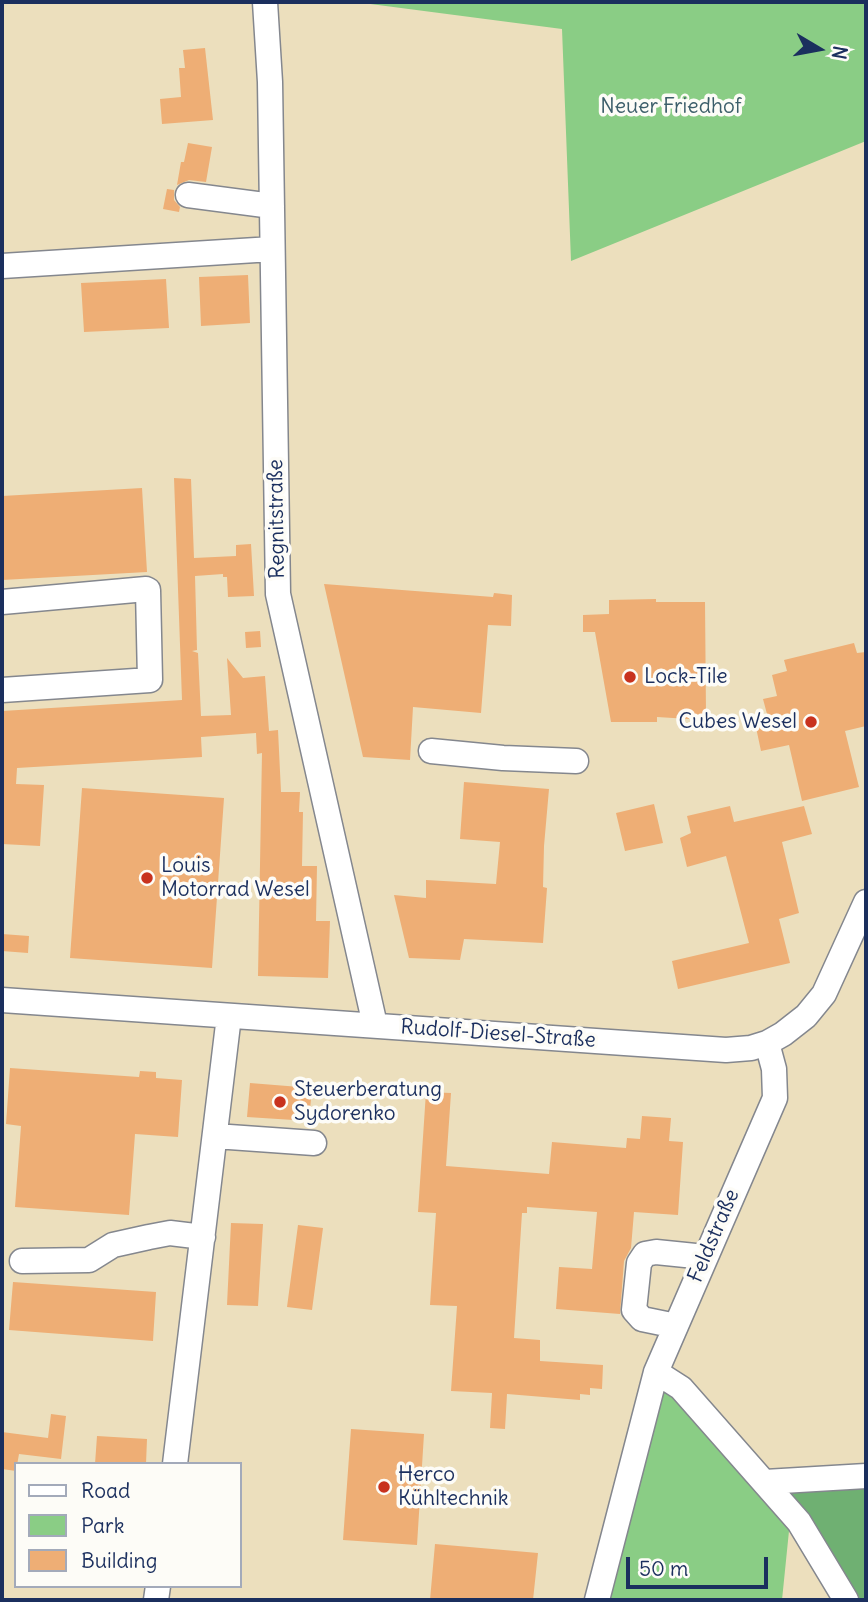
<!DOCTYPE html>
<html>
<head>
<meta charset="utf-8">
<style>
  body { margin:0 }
  #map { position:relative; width:868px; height:1602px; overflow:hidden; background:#ecdfbd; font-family:Delius,sans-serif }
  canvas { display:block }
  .frame { position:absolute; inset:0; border:4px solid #1b2f5e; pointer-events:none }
  .legend { position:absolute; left:14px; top:1462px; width:228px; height:126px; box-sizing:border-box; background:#fdfcf7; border:2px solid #a3aaba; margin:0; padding:9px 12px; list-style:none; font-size:21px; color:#1b2f5e }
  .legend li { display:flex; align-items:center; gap:14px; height:35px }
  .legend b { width:35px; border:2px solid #a3aaba }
  .north { position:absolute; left:784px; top:14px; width:70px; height:70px; -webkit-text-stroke:5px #fdfcf7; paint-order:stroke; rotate:100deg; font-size:19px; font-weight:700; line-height:28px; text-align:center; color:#1b2f5e }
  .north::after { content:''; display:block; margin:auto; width:24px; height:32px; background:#1b2f5e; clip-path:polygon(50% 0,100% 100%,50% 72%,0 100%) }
  .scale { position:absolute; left:626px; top:1557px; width:142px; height:32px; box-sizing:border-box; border:4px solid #1b2f5e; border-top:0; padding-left:9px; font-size:21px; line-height:24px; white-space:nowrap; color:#1b2f5e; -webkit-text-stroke:5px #fdfcf7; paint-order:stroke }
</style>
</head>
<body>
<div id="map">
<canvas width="868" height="1602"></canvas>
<div class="frame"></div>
<ul class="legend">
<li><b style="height:9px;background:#fff"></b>Road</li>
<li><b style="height:19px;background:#8acd85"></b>Park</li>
<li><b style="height:19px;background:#eeae75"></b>Building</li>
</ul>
<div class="north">N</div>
<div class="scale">50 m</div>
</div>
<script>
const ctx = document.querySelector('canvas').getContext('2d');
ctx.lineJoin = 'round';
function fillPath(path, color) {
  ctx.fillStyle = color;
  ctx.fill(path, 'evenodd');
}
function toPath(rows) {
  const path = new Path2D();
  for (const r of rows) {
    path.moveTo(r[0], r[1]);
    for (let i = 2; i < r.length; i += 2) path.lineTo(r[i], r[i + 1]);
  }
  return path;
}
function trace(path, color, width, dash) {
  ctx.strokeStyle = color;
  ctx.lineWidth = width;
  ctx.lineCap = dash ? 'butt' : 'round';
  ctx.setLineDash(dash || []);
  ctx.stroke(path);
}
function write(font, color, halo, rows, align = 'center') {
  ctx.font = font + ' Delius,sans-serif';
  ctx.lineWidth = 7;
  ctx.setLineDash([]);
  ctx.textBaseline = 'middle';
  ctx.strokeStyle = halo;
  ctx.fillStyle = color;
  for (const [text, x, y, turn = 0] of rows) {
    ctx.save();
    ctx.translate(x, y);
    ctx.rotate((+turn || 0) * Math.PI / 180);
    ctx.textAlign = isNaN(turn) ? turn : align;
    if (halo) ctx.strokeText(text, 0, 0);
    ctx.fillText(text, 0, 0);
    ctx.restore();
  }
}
const green = toPath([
  [355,2,866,2,866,141,571,261,562,29],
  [661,1387,677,1393,790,1521,782,1600,606,1600]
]);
const forest = toPath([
  [866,1468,866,1600,853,1600,788,1498,791,1488]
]);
const building = toPath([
  [205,48,213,120,162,124,160,99,181,97,179,68,185,68,183,50],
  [188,143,212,147,206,182,189,180,177,185,181,162,184,162],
  [167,189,174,190,174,200,180,207,179,212,163,209],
  [248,275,250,323,201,326,199,277],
  [166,279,169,328,84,332,81,283],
  [174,478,191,479,194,558,236,556,236,545,251,544,254,596,228,597,227,577,223,577,223,574,195,576,197,650,192,651,198,653,201,716,231,715,227,658,243,678,265,676,269,731,278,730,281,792,300,792,299,812,303,812,302,866,317,866,316,921,330,921,328,978,258,976,262,753,257,754,256,733,201,737,202,757,17,768,16,784,44,785,40,846,2,844,2,711,182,700],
  [142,488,147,572,2,580,2,496],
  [324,584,493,597,494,593,512,595,511,626,488,625,481,713,413,707,410,760,363,757],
  [656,599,656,602,705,602,706,714,689,715,689,719,657,717,657,722,611,722,595,632,583,632,583,615,609,614,609,600],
  [260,631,261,647,246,648,245,632],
  [854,643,857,653,866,652,866,726,845,731,859,787,802,801,789,745,761,751,754,718,767,714,763,699,777,696,772,675,787,671,784,660],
  [464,782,549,789,544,846,543,887,547,888,543,943,464,939,460,960,409,958,394,895,426,898,426,880,496,884,500,842,460,839],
  [82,788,224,798,212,968,70,958],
  [654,804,663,843,625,851,616,813],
  [730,806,734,822,804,806,812,834,782,842,799,913,779,919,790,963,678,989,672,961,749,943,726,856,687,867,680,838,691,833,687,816],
  [2,934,29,936,28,953,2,951],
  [10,1068,139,1077,140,1071,156,1072,156,1078,182,1080,178,1137,135,1134,129,1215,15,1207,21,1126,6,1124],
  [250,1083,312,1088,309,1121,247,1117],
  [426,1092,451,1093,446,1166,549,1174,552,1142,626,1148,627,1138,640,1139,642,1116,671,1118,669,1141,683,1142,678,1215,634,1212,631,1248,624,1261,620,1314,556,1309,559,1267,592,1269,597,1212,527,1207,527,1213,522,1213,514,1338,540,1340,540,1361,603,1365,602,1389,590,1388,590,1395,580,1394,580,1400,507,1394,505,1429,490,1428,492,1393,451,1391,457,1306,430,1305,436,1213,418,1212],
  [231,1223,263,1224,258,1306,227,1305],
  [298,1225,323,1228,312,1310,287,1307],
  [13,1282,156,1292,153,1341,9,1330],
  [51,1414,66,1416,61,1459,19,1454,16,1471,2,1469,2,1432,48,1438],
  [351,1429,424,1434,417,1545,343,1540],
  [97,1436,147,1439,146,1464,95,1464],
  [435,1544,538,1553,533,1600,430,1600]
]);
const minor = toPath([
  [265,2,270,82,278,594,375,1025],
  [188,195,272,206],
  [2,266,272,249],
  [2,602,146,589,148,590,150,680,2,690],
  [431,751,503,758,576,761],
  [2,1000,639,1044,726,1050,751,1048,767,1043,783,1034,806,1016,824,994,866,902],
  [215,1136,314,1143],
  [22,1261,89,1260,113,1245,149,1237,170,1233,203,1237],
  [676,1326,642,1319,634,1310,639,1263,645,1254,656,1252,705,1257],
  [656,1372,681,1388,799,1522,846,1600],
  [175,1464,229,1016],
  [765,1482,866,1476],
  [156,1600,158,1586],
  [597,1600,656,1372,775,1098,774,1069,767,1043]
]);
const markers = [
  [630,677,7,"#c8321e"],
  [811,722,7,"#c8321e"],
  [147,878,7,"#c8321e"],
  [280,1102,7,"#c8321e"],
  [384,1487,7,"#c8321e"]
];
const parkNames = [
  ["Neuer Friedhof",671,107]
];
const streetNames = [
  ["Regnitstraße",277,519,-91],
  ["Rudolf-Diesel-Straße",498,1034,4],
  ["Feldstraße",714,1236,-67]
];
const poiNames = [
  ["Lock-Tile",644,677],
  ["Cubes Wesel",797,722,"right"],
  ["Louis",161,866],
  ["Motorrad Wesel",161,890],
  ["Steuerberatung",294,1090],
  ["Sydorenko",294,1114],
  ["Herco",398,1475],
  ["Kühltechnik",398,1499]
];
fillPath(green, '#8acd85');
fillPath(forest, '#6fb072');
fillPath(building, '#eeae75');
trace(minor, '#84878e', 27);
trace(minor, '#fff', 24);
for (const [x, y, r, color] of markers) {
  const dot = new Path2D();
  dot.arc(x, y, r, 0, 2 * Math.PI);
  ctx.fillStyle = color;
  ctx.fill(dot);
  trace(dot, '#fdfcf7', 2.5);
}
write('21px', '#3c5e6a', '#fdfcf7', parkNames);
write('21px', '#1b2f5e', '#fdfcf7', streetNames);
write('21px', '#1b2f5e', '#fdfcf7', poiNames, 'left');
</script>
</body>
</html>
